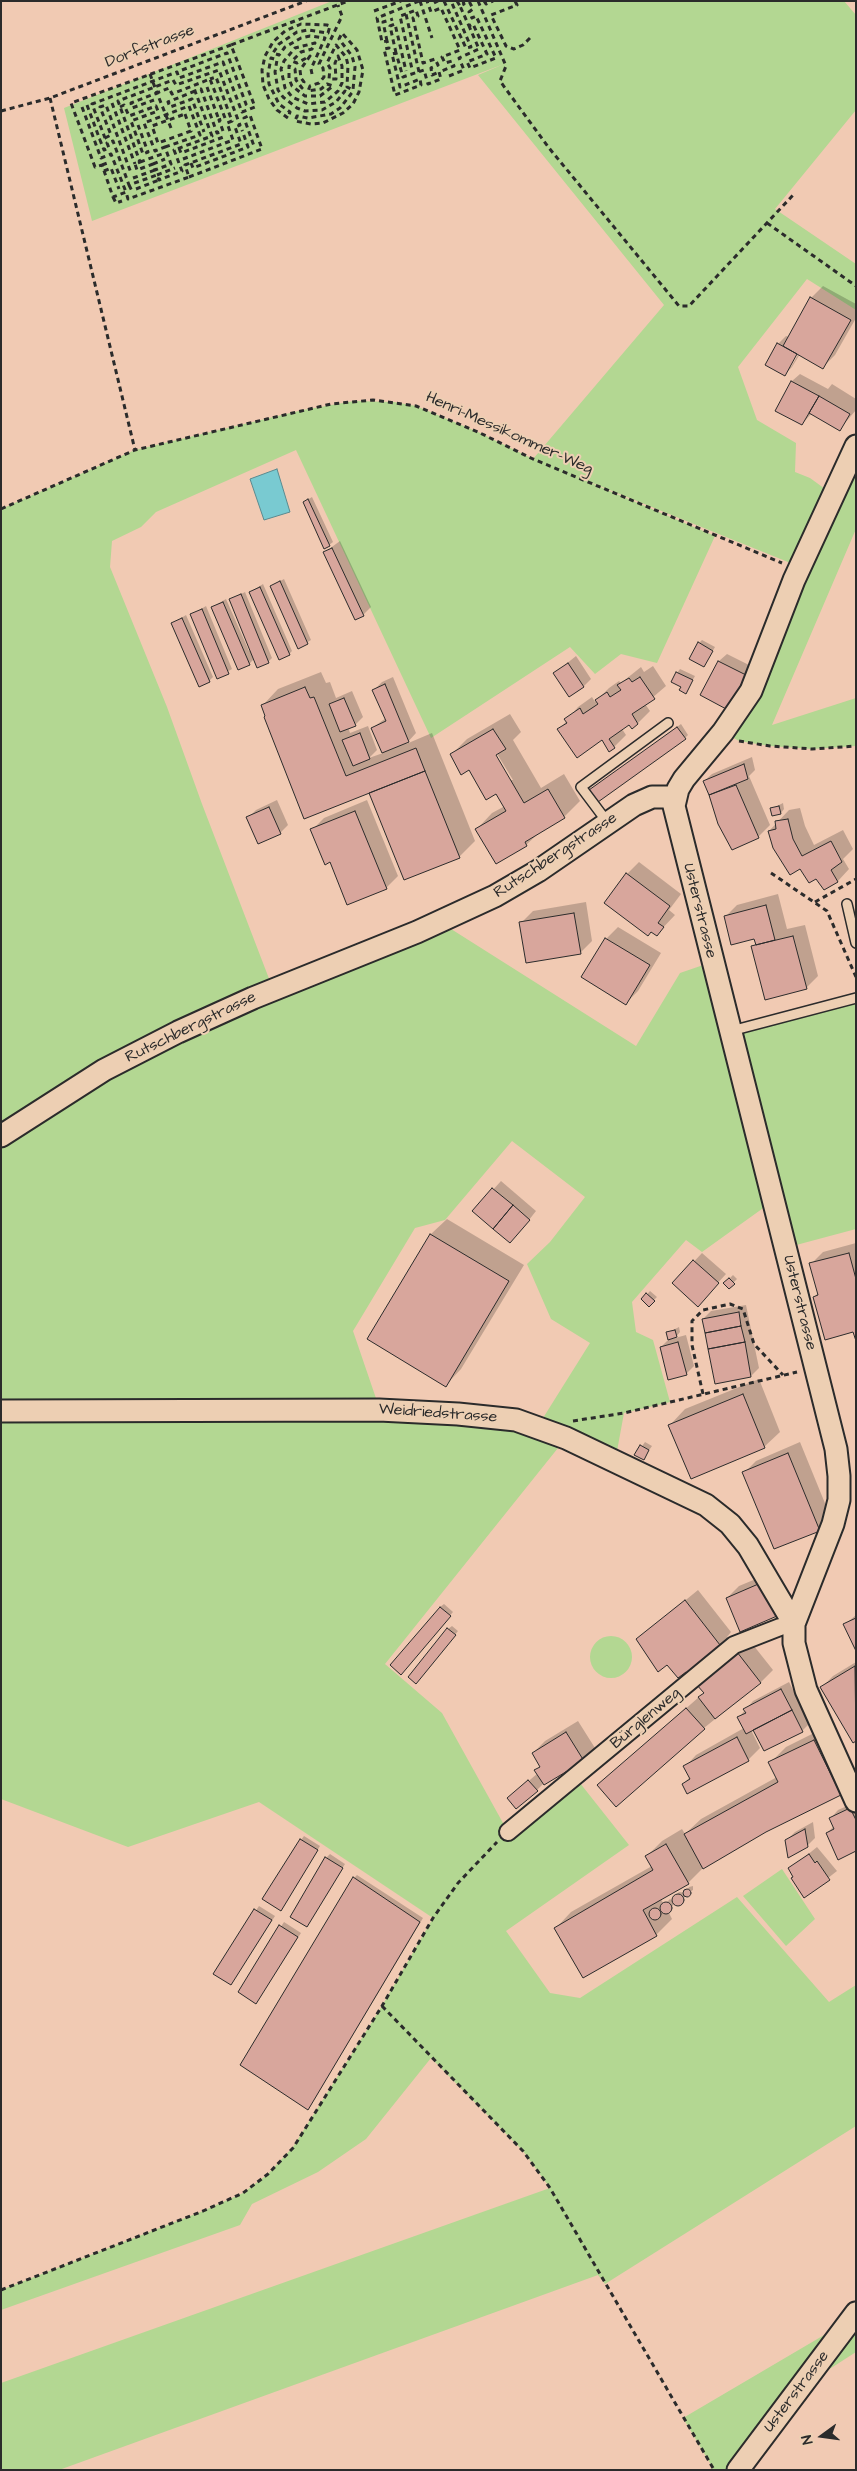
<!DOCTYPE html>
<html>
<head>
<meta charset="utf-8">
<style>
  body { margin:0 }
  #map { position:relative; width:857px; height:2471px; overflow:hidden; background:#f1cab3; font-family:"Architects Daughter",sans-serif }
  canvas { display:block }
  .frame { position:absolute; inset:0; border:2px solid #2b2b2b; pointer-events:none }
  .north { position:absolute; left:797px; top:2411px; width:50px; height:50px; -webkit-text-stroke:4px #edcfb3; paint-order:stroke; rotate:256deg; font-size:14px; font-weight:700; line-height:20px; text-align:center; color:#2b2b2b }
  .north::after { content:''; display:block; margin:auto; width:18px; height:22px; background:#2b2b2b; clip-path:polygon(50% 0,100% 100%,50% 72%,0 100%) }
</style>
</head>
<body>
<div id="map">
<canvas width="857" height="2471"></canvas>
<div class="frame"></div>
<div class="north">N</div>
</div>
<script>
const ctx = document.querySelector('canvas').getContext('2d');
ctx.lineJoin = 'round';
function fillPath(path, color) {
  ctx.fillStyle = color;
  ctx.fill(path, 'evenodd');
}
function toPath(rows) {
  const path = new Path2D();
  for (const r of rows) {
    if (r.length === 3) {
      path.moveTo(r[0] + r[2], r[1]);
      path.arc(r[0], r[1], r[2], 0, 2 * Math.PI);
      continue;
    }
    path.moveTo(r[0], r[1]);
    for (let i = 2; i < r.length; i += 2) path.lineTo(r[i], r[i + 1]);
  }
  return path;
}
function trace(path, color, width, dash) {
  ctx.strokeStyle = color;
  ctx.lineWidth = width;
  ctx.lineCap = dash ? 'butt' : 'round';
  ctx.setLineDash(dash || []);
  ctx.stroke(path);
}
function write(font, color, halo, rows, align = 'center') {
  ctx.font = font + ' "Architects Daughter",sans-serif';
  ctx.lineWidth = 4;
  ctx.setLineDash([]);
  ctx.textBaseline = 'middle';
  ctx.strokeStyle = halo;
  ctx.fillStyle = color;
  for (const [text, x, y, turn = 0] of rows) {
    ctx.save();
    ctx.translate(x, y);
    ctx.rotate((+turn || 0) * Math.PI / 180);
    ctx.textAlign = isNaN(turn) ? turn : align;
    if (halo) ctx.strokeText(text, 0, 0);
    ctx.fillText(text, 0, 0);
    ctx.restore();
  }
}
const green = toPath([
  [332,1,844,1,856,15,856,110,775,209,856,264,856,310,807,279,738,367,757,420,796,443,795,472,810,478,832,494,856,446,856,529,772,725,856,698,856,746,812,749,770,746,739,741,723,732,793,564,570,474,715,536,657,663,621,654,595,674,570,647,431,738,296,450,156,512,141,527,112,541,110,567,167,707,202,804,273,989,440,922,636,1046,680,973,712,962,731,1031,856,998,856,1229,785,1248,773,1201,702,1252,686,1240,632,1302,636,1332,653,1340,670,1402,624,1413,615,1462,566,1438,385,1664,442,1713,508,1832,576,1778,629,1845,506,1931,550,1993,580,1998,737,1897,829,2002,856,1985,856,2126,605,2284,598,2275,59,2470,1,2470,1,2383,550,2188,523,2151,431,2058,366,2139,318,2172,252,2204,240,2225,1,2310,1,2290,203,2211,243,2193,268,2174,293,2147,382,2006,433,1918,259,1802,128,1847,1,1799,1,509,135,450,303,410,354,401,394,402,416,406,478,432,533,459,664,305,478,75,504,64,92,221,64,108],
  [512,1141,585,1197,550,1242,527,1264,551,1319,590,1343,538,1426,380,1410,353,1331,415,1228,445,1220],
  [611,1657,21],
  [782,1869,815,1919,786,1946,743,1896],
  [856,2313,856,2352,800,2388,738,2470,708,2470,713,2468,683,2418,853,2318]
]);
const water = toPath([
  [277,469,290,512,264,520,250,479,277,469]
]);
const shadow = toPath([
  [823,286,856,304,856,318,835,355,823,367,800,354,792,367,784,375,766,365,778,344,786,336,789,337,811,298],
  [796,353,799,353,791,367,788,367],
  [800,374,828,389,832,384,856,399,856,410,839,430,812,413,802,424,777,410,792,381],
  [312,497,333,542,329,545,304,502],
  [340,541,371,607,363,615,325,552],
  [284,579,311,640,299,647,271,586],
  [263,584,292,651,289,654,250,592],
  [245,592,272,658,268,662,254,659,249,664,212,607,226,599,249,651,251,650,230,600],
  [206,606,232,669,217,678,191,615],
  [186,615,213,677,209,681,173,623],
  [702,640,715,647,704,666,699,643],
  [727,654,753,667,736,700,719,661],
  [576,656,591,679,584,686,555,673],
  [653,666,666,686,645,704,650,711,638,723,632,727,630,724,622,729,626,735,614,747,602,739,559,730,578,707,592,697,595,702,609,688,619,681,621,683,641,667,644,672],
  [680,669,695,676,686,692,677,673],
  [321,672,326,683,330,682,336,698,352,691,363,717,355,725,348,727,350,733,368,726,377,750,369,758,383,753,372,728,386,718,374,690,382,682,393,677,416,733,406,744,432,733,475,841,459,857,370,792,305,818,263,705,278,689],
  [510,714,521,732,513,740,541,788,564,774,580,801,564,817,540,832,526,845,477,829,492,813,505,806,497,792,451,755,467,739],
  [494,749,513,780,510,780,492,750],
  [681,724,688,735,685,738,591,790],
  [752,757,755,770,749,776,770,825,758,837,719,824,704,781,712,774],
  [277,800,288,825,281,832,259,842,248,818,256,810],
  [367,800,398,876,386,888,330,861,312,830,324,818],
  [783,803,784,809,781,813,771,809],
  [800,808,805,826,814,845,843,830,853,849,843,859,849,869,838,881,824,888,816,878,800,867,769,831,789,810],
  [639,862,681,894,669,910,675,915,657,934,627,874],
  [778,894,787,929,805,925,818,976,806,988,753,947,756,943,755,938,725,917,737,905],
  [586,902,592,941,580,953,521,923,533,911],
  [618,927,661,953,638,991,626,1003,583,977,606,939],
  [501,1181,536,1211,518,1234,474,1211],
  [447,1219,524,1265,461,1369,446,1385,369,1339,431,1234],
  [856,1243,856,1336,854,1331,814,1297,818,1293,811,1264,823,1252],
  [702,1253,726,1274,705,1297,674,1283],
  [733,1275,737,1279,729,1287,725,1283],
  [650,1291,657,1297,649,1305,643,1299],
  [746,1305,759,1368,751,1376,703,1319,711,1311],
  [679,1327,680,1332,675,1338,686,1335,694,1366,686,1374,661,1347,669,1339,667,1333],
  [759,1379,780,1432,764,1447,670,1425,685,1409],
  [645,1442,652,1446,643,1459,636,1455],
  [800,1442,831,1518,819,1530,744,1473,756,1461],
  [775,1571,788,1603,727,1598,739,1586],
  [698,1590,731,1632,727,1637,729,1640,717,1652,668,1663,638,1639],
  [444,1604,453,1612,404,1670,440,1607],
  [856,1615,856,1648,844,1625],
  [452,1626,458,1631,420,1679,448,1629],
  [750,1641,773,1670,761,1682,704,1728,611,1774,699,1697,705,1692,698,1684],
  [856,1662,856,1740,821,1688,833,1676],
  [789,1682,810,1723,802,1731,764,1750,754,1728,751,1730,760,1748,748,1760,688,1792,683,1784,690,1777,685,1767,696,1755,744,1728,739,1717,753,1701],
  [578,1721,595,1748,583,1760,544,1783,537,1790,517,1791,538,1773,536,1770,541,1766,533,1753,545,1741],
  [830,1725,856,1778,840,1794,765,1831,704,1867,688,1883,661,1899,664,1905,670,1899,675,1903,675,1896,679,1892,686,1893,689,1887,693,1886,693,1890,686,1894,681,1904,675,1903,668,1911,672,1919,656,1935,584,1976,556,1928,571,1912,652,1866,647,1856,662,1841,682,1829,685,1834,701,1819,777,1777,770,1763,786,1747],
  [856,1802,856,1850,827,1833,834,1826,831,1818,838,1810],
  [813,1822,815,1838,807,1846,787,1840,795,1832],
  [304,1836,320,1846,284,1906,301,1840],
  [817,1847,837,1871,805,1896,790,1869],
  [330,1854,345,1864,307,1926,326,1858],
  [357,1875,423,1918,311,2105,354,1878],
  [259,1906,275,1916,231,1984,214,1973],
  [284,1922,301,1933,256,2002,239,1991]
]);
const building = toPath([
  [810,297,851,320,823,369,783,346,810,297],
  [777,343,797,354,785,376,765,365,777,343],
  [791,381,819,396,802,425,775,411,791,381],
  [819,396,850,414,840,431,809,413,819,396],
  [308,499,330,546,324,549,303,502,308,499],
  [332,548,364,616,355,620,323,552,332,548],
  [280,581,308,644,298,649,270,586,280,581],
  [260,587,290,655,279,660,249,592,260,587],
  [241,594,269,663,257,668,229,599,241,594],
  [223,602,250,665,238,670,211,607,223,602],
  [202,609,229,674,217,679,190,614,202,609],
  [182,618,210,682,199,687,171,623,182,618],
  [698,642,713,651,704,667,689,659,698,642],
  [718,661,746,675,728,710,700,695,718,661],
  [568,663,584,687,569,697,553,673,568,663],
  [676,672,693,680,686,694,679,690,681,687,671,682,676,672],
  [640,677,655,699,632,714,638,724,632,729,629,725,609,739,615,748,609,752,602,740,577,758,557,729,567,723,564,719,580,708,583,714,598,704,595,700,607,692,610,697,621,690,617,685,629,678,632,682,640,677],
  [385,684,409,742,382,753,371,728,386,721,372,690,385,684],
  [305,687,310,698,314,697,346,776,416,748,425,771,304,819,264,717,265,716,261,705,305,687],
  [344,698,356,726,340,732,329,704,344,698],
  [677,727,686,739,598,802,589,790,677,727],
  [493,729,506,749,496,755,524,803,548,789,565,818,525,842,527,846,496,864,475,829,506,811,496,794,486,800,469,770,461,775,450,754,493,729],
  [360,733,370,759,353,766,342,740,360,733],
  [744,764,748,779,709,795,703,781,744,764],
  [425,771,460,858,404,880,369,793,425,771],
  [736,785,759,838,732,850,718,824,709,795,736,785],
  [779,806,781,814,772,816,770,808,779,806],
  [269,807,281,834,258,844,246,817,269,807],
  [355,811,387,889,347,905,330,862,325,865,310,829,355,811],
  [788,819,793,839,802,856,831,841,842,862,831,870,838,882,824,890,816,879,809,883,800,869,790,875,773,848,768,831,776,829,775,821,788,819],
  [626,873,670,906,658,923,664,927,657,936,651,932,648,936,604,903,626,873],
  [766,905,775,940,756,945,754,939,731,945,724,916,766,905],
  [574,913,581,954,526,963,519,922,574,913],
  [793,936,807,989,765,1000,751,946,793,936],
  [605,938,650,965,626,1005,581,977,605,938],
  [492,1188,513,1205,493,1229,472,1211,492,1188],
  [513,1205,530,1220,510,1243,493,1229,513,1205],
  [430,1234,509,1281,446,1387,367,1339,430,1234],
  [849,1253,856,1279,856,1341,853,1332,825,1340,813,1297,818,1295,809,1263,849,1253],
  [693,1260,719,1283,698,1307,672,1283,693,1260],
  [729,1278,735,1284,729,1289,723,1283,729,1278],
  [646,1293,655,1301,649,1307,641,1299,646,1293],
  [739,1312,741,1326,705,1333,702,1319,739,1312],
  [741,1326,745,1342,708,1349,705,1333,741,1326],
  [675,1330,677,1337,668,1340,666,1332,675,1330],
  [678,1342,687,1375,668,1380,660,1347,678,1342],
  [745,1342,751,1377,715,1384,708,1349,745,1342],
  [743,1394,765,1448,691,1479,668,1425,743,1394],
  [640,1445,649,1450,644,1460,634,1455,640,1445],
  [788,1453,820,1531,774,1549,742,1472,788,1453],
  [763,1582,777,1616,740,1632,726,1598,763,1582],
  [685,1600,720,1645,715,1649,718,1653,689,1675,686,1672,678,1678,667,1665,658,1672,636,1639,685,1600],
  [440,1607,451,1616,401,1675,390,1665,440,1607],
  [856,1618,856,1651,843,1624,856,1618],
  [447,1628,456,1635,416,1684,408,1677,447,1628],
  [737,1652,761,1683,715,1719,698,1697,704,1693,696,1684,737,1652],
  [855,1666,856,1741,853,1743,820,1687,855,1666],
  [781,1689,792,1710,746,1734,737,1717,746,1713,743,1709,781,1689],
  [686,1708,705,1729,616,1807,597,1785,686,1708],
  [792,1710,803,1732,764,1751,753,1730,792,1710],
  [566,1732,584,1761,544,1785,534,1770,540,1767,532,1753,566,1732],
  [737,1737,749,1761,687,1794,682,1784,690,1779,683,1766,737,1737],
  [814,1740,841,1795,766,1832,703,1869,684,1834,778,1782,768,1762,814,1740],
  [528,1780,538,1791,516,1809,507,1798,528,1780],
  [850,1808,856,1820,856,1851,838,1860,826,1833,834,1829,829,1818,850,1808],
  [805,1829,808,1847,788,1858,785,1840,805,1829],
  [300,1839,318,1850,281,1911,262,1899,300,1839],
  [666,1844,689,1884,643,1910,657,1936,583,1978,554,1928,653,1870,645,1856,666,1844],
  [809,1854,815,1863,817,1861,830,1880,804,1898,791,1878,793,1877,788,1868,809,1854],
  [325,1857,343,1868,307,1927,290,1917,325,1857],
  [353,1877,420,1922,308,2110,240,2065,353,1877],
  [687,1893,4],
  [678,1900,6],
  [666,1908,6],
  [655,1914,6],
  [254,1909,272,1920,231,1985,213,1974,254,1909],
  [279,1925,298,1937,256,2004,238,1992,279,1925]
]);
const path = toPath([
  [419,1,377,18,382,42,387,41,389,48,384,49,395,95,421,85,420,79,400,87,392,54,396,53,403,77,424,70,428,84,441,79,439,72,454,66,452,61,445,63,442,57,460,50,441,8,431,12,427,1],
  [420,1,432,38],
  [444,1,466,48,471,47,451,1],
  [457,1,460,6],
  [463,1,464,4,460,6,469,26,473,24,487,54,467,62,470,68,496,58,476,16,472,18,469,12,473,9,469,1],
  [478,1,506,66,500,81,549,148,679,306,689,306,795,193],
  [484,1,486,4,493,1],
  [515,1,517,5,491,15,506,46,514,49,523,45,530,38],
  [434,3,438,1],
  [374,11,401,1],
  [406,14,400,16,412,69],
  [387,41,383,22,393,19],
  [396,53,390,26,395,24,406,71],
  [182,70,227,53,246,104,240,106],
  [419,72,406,14,416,10,418,16,413,18,423,63,435,59,438,65,431,68,432,75,439,72],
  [150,74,157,93,131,103,132,108,154,100],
  [312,74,311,69,325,38,310,36,301,38,285,47,279,55,273,53,279,44,297,32,308,30,328,33,330,26,327,25,301,24,285,31,273,42,265,56,262,70,263,85,269,99,277,110,288,118,290,112,279,104,269,84,268,74,271,58,277,60,275,72,278,90,283,97,297,108,305,111,322,110,336,102,345,91,351,94,340,108,331,114,308,118,297,116,295,121,311,124,323,123,343,113,353,104,359,92,363,70,357,50,342,33,339,39,352,56,355,67,353,90,347,87,348,65,346,57,336,45,327,63,330,68,329,79,336,79,335,63,338,56,342,66,342,83,338,91,325,102,308,104,292,97,285,88,281,69,284,61,295,48,315,43,312,49,301,52,292,61,297,63,310,56,300,70,301,78,304,82,302,88,296,80,295,69,289,66,289,79,292,86,305,96,320,96,333,86,327,84,321,89,308,91,310,86,319,83,324,77,323,68,319,64,342,16,338,5],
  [449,76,464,70,459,58,479,49,469,26],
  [207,87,219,120],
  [195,91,168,102,170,107,192,99,204,132],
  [50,98,135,450],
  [112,103,135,164],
  [87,105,100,140],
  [82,107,101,158,111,154,126,192],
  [120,107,124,105,129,116,156,106,158,111,131,121,143,154,148,152,138,125],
  [1,111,50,98,306,1],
  [185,114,191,131,158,143,152,126,185,114],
  [171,128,157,93,169,88,172,94,210,79,225,118,219,120,223,131,217,133,201,89,195,91,212,136,174,150,182,171,159,180,157,175,129,185,113,141,107,143,109,148,104,150,100,140,105,138,92,104,177,72,179,78,223,62,242,112,255,107,231,45,348,1],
  [105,138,111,135,100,107,106,105,131,173],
  [165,147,200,135,189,106,144,123,155,151,165,147,171,164,155,170,153,164,137,170,135,164,140,162,118,101,173,80,176,85,219,70,240,125,235,127,241,144,185,165,189,177,128,199,126,192,113,197,102,165,95,167,71,103,231,45],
  [179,148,181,153,226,136],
  [183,159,233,140,227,123,232,121,216,77,210,79],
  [140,162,162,154],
  [191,163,193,168,248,147,242,130],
  [153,164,165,159],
  [102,165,110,162],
  [104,171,111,168,119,189],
  [157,175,175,168],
  [189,177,262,149,250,115,244,118,254,146],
  [133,178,155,170],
  [129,185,132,191],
  [136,189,159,180],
  [113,197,116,203,122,201],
  [767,223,856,286],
  [1,509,135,450,331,404,373,400,416,406,478,432,533,459,782,563],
  [739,741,770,746,812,749,856,746],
  [771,873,827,911,856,977],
  [815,902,856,879],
  [703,1394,692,1345,692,1321,703,1310,730,1304,743,1309,754,1344,783,1375],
  [573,1421,624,1413,797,1372],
  [382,2006,523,2151,550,2188,713,2468],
  [1,2290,203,2211,243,2193,268,2174,293,2148,382,2006,433,1918,458,1883,497,1842]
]);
const service = toPath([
  [608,823,581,787,668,723],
  [847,904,856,943],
  [731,1031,856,998]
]);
const minor = toPath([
  [508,1832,734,1645,780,1627,794,1624]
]);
const tertiary = toPath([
  [856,446,794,580,751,691,723,732,684,779,678,789,674,806,836,1449,839,1476,839,1500,833,1524,794,1624,794,1643,806,1690,856,1801],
  [1,1136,104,1070,178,1032,253,998,417,932,495,896,538,871,634,805,652,797,675,797],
  [1,1411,379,1410,458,1414,516,1420,566,1438,706,1505,730,1524,748,1546,794,1624],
  [738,2470,856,2313]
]);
const streetNames = [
  ["Dorfstrasse",150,47,-21],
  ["Henri-Messikommer-Weg",509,434,24],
  ["Rutschbergstrasse",556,856,-33],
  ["Usterstrasse",699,911,76],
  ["Rutschbergstrasse",191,1028,-26],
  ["Usterstrasse",799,1303,76],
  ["Weidriedstrasse",438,1414,4],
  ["Bürglenweg",646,1719,-40],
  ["Usterstrasse",797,2392,-53]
];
fillPath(green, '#b3d792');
fillPath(water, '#79cad1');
trace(water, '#5a8a8f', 1);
fillPath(shadow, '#0003');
fillPath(building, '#d8a69c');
trace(building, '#2b2b2b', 1);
trace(service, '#2b2b2b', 12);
trace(minor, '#2b2b2b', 20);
trace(tertiary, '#2b2b2b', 25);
trace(path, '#2b2b2b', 3, [5, 4]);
trace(service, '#edcfb3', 9);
trace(minor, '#edcfb3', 16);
trace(tertiary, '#edcfb3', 21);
write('16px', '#2b2b2b', '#edcfb3', streetNames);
</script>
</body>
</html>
